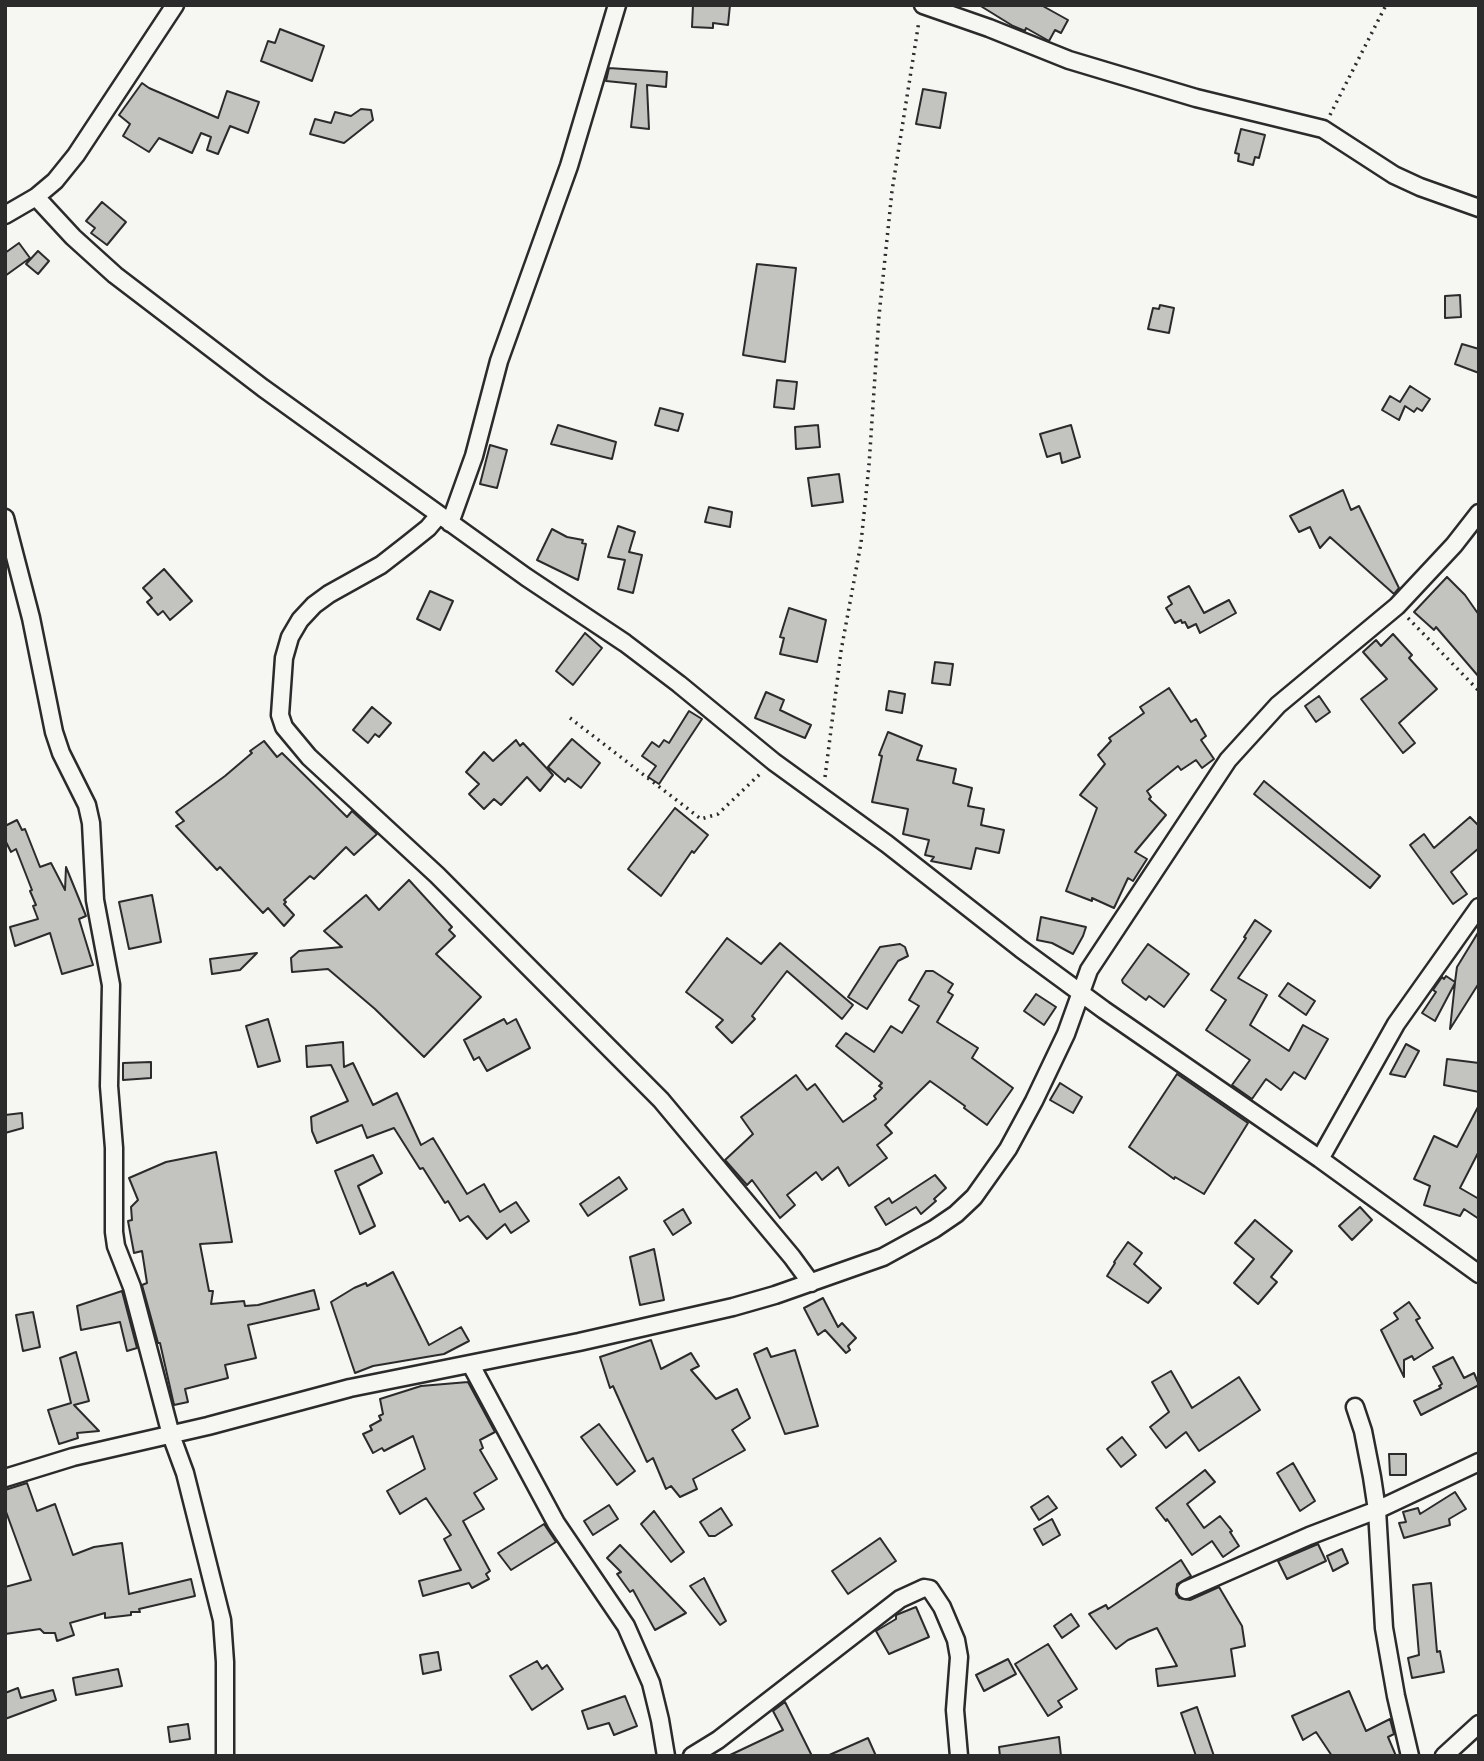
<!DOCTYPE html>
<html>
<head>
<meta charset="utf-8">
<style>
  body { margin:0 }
  #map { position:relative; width:1484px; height:1761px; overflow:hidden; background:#f6f6f2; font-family:"Playpen Sans",sans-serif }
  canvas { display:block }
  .frame { position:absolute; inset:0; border:7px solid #2b2b2b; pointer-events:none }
</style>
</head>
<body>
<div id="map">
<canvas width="1484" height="1761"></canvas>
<div class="frame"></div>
</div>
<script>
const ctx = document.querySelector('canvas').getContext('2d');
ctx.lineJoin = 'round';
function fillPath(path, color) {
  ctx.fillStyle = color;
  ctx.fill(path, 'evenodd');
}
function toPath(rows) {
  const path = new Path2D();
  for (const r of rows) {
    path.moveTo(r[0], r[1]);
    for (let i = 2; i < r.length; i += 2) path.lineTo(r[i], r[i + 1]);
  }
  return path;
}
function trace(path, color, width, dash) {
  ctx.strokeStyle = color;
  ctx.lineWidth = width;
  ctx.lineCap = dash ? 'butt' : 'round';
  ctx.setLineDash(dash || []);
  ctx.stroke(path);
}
const building = toPath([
  [693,5,730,5,728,25,713,23,713,28,692,27,693,5],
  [979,5,1041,5,1068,20,1061,33,1055,30,1049,41,1026,28,1025,31,1013,26,979,5],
  [280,29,324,46,312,81,261,61,268,41,275,43,280,29],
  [609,68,667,72,666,87,647,85,649,129,631,127,636,84,606,81,609,68],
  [142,83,149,88,218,118,227,91,259,102,248,133,230,126,218,154,207,150,211,137,201,133,192,153,159,138,149,152,123,136,130,124,119,115,142,83],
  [923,89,946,93,940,128,916,124,923,89],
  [361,109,371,110,373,120,344,143,310,134,315,119,331,123,335,112,351,116,361,109],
  [1241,129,1265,135,1259,158,1255,157,1253,165,1238,161,1239,154,1235,153,1241,129],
  [102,202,126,222,107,245,91,233,95,228,86,221,102,202],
  [19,243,30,258,5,276,5,253,19,243],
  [38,251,49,261,38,274,26,264,38,251],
  [757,264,796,268,785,362,743,355,757,264],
  [1460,295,1461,317,1445,318,1445,296,1460,295],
  [1160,305,1174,308,1169,333,1148,329,1153,308,1159,309,1160,305],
  [1462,344,1479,349,1479,373,1455,364,1462,344],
  [777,380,797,382,794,409,774,407,777,380],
  [1410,386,1430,399,1422,411,1417,408,1414,412,1405,406,1399,420,1382,410,1390,396,1400,402,1410,386],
  [660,408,683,414,678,431,655,425,660,408],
  [558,425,616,442,612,459,551,444,558,425],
  [818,425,820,447,796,449,795,427,818,425],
  [1071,425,1080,457,1062,463,1060,453,1047,457,1040,434,1071,425],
  [490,445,507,450,497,488,480,484,490,445],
  [839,474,843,502,812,506,808,478,839,474],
  [1343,490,1351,510,1359,506,1399,588,1394,594,1330,537,1320,548,1310,527,1299,532,1290,516,1343,490],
  [709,507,732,512,730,527,705,522,709,507],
  [618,526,635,532,629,552,642,555,633,593,618,589,625,560,608,557,618,526],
  [552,529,567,537,583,540,582,543,586,544,578,580,537,560,552,529],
  [164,569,192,601,170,620,163,611,158,615,147,602,152,598,143,588,164,569],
  [1447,577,1465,595,1479,615,1479,677,1436,627,1434,630,1414,612,1447,577],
  [1189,586,1204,613,1229,600,1236,613,1200,633,1196,624,1188,628,1185,622,1182,623,1181,620,1175,623,1166,608,1172,604,1168,597,1189,586],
  [430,591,453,601,440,630,417,619,430,591],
  [789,608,826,620,817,662,780,654,784,638,780,637,789,608],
  [585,633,602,648,573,685,556,671,585,633],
  [1393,634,1412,655,1409,658,1437,689,1399,723,1415,743,1403,753,1361,699,1387,679,1363,652,1376,640,1381,646,1393,634],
  [935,662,953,664,950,685,932,683,935,662],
  [1169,688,1191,722,1196,719,1206,736,1201,740,1214,759,1202,768,1196,760,1181,770,1178,766,1147,791,1151,797,1149,799,1166,815,1135,852,1147,859,1133,881,1128,878,1114,908,1092,898,1092,901,1066,891,1097,808,1080,795,1105,764,1098,755,1111,741,1109,738,1144,713,1140,707,1169,688],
  [889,691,905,694,902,713,886,710,889,691],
  [766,692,784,700,780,710,811,725,805,738,755,718,766,692],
  [1319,696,1330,712,1316,722,1305,706,1319,696],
  [372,707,391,723,379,737,375,734,368,743,353,730,372,707],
  [689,711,702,719,659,784,648,777,656,766,642,756,652,742,659,747,664,740,669,743,689,711],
  [888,732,922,746,917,760,956,769,953,783,972,788,968,806,984,809,981,825,1004,830,999,853,976,848,971,869,931,861,934,857,925,855,929,840,903,834,908,809,872,802,882,756,879,755,888,732],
  [572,739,600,763,581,788,568,778,565,782,548,767,572,739],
  [516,740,520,746,523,743,553,775,540,791,527,777,501,805,494,799,484,809,469,794,479,784,466,772,484,752,493,761,516,740],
  [264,741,277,757,282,753,347,817,352,811,377,834,354,855,346,847,314,879,310,876,284,900,286,902,284,904,294,915,284,926,268,908,263,913,220,867,217,870,176,826,184,821,176,812,225,776,252,753,250,751,264,741],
  [1264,781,1380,876,1370,888,1254,794,1264,781],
  [675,808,708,835,694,853,692,851,661,896,628,869,675,808],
  [1470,817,1479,826,1479,848,1451,872,1467,894,1453,904,1410,845,1424,834,1434,848,1470,817],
  [17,820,22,830,25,829,40,867,51,863,65,890,66,867,86,916,79,919,93,965,62,974,50,933,15,946,10,927,38,919,33,906,36,905,30,891,32,890,16,849,11,852,5,840,5,826,17,820],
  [409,880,452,927,449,930,455,936,436,954,481,997,424,1057,375,1009,328,969,292,972,291,958,299,951,342,947,324,931,366,895,379,910,409,880],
  [152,895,161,942,129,949,119,902,152,895],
  [1041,917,1086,927,1083,936,1073,954,1052,943,1037,940,1041,917],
  [1255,920,1271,931,1238,978,1267,995,1250,1025,1289,1051,1303,1025,1328,1039,1305,1079,1294,1072,1281,1090,1266,1079,1252,1099,1232,1085,1250,1060,1206,1030,1226,1000,1211,990,1246,938,1244,937,1255,920],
  [1479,931,1479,983,1450,1029,1455,983,1435,1021,1422,1013,1436,992,1433,990,1442,977,1444,979,1446,976,1455,982,1457,967,1479,931],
  [727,938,761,964,780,943,853,1005,842,1019,787,971,752,1016,755,1019,732,1043,716,1027,723,1020,686,992,727,938],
  [900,944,905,947,908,956,898,961,867,1009,848,997,880,947,900,944],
  [1148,944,1189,974,1164,1007,1149,996,1146,1000,1123,983,1122,980,1148,944],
  [257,953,240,970,212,974,210,959,257,953],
  [926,971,933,971,953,984,948,992,953,995,937,1022,978,1048,972,1058,1013,1088,987,1125,964,1108,965,1106,930,1081,885,1125,892,1133,877,1145,887,1158,849,1186,838,1167,822,1180,816,1172,787,1195,795,1205,780,1218,752,1180,747,1185,725,1160,753,1134,741,1117,796,1075,807,1090,815,1084,843,1122,876,1099,874,1096,882,1088,879,1086,882,1083,836,1046,846,1033,874,1052,891,1026,902,1033,919,1006,909,1000,926,971],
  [1288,983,1315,1001,1306,1015,1279,996,1288,983],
  [1036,994,1056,1007,1044,1025,1024,1011,1036,994],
  [268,1019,280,1061,258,1067,246,1026,268,1019],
  [504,1019,507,1024,516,1019,530,1048,487,1071,479,1057,474,1060,464,1040,504,1019],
  [343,1042,344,1067,353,1063,373,1105,397,1093,421,1145,433,1138,467,1194,484,1184,500,1212,516,1202,529,1221,511,1233,505,1224,487,1239,468,1216,460,1221,448,1201,445,1203,423,1168,420,1169,394,1128,367,1138,362,1125,317,1143,312,1131,311,1117,348,1101,331,1065,307,1067,306,1046,343,1042],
  [1406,1044,1419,1051,1405,1077,1390,1074,1406,1044],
  [1447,1059,1479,1063,1479,1092,1444,1085,1447,1059],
  [151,1062,151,1078,123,1080,123,1063,151,1062],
  [1177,1074,1248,1123,1204,1194,1175,1177,1174,1179,1129,1147,1177,1074],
  [1060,1083,1082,1097,1073,1113,1050,1100,1060,1083],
  [1479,1105,1479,1151,1460,1188,1479,1199,1479,1219,1464,1209,1460,1216,1424,1205,1430,1186,1414,1179,1434,1136,1457,1147,1479,1105],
  [22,1113,23,1128,5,1133,5,1115,22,1113],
  [216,1152,232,1242,200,1244,209,1291,213,1291,211,1304,244,1301,245,1306,258,1305,314,1290,319,1309,248,1325,256,1358,225,1365,228,1378,185,1389,188,1402,174,1405,160,1343,158,1343,142,1285,147,1283,142,1251,134,1253,128,1221,132,1220,131,1207,138,1200,129,1178,166,1162,216,1152],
  [373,1155,382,1173,358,1186,375,1226,360,1234,335,1171,373,1155],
  [935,1175,946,1188,934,1199,936,1201,921,1214,916,1207,886,1225,875,1207,889,1198,892,1203,935,1175],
  [619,1177,627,1189,588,1216,580,1204,619,1177],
  [1360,1207,1372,1220,1352,1240,1339,1226,1360,1207],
  [683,1209,691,1223,673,1235,664,1221,683,1209],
  [1255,1220,1292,1251,1271,1277,1277,1282,1258,1304,1234,1283,1254,1259,1235,1243,1255,1220],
  [1128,1242,1142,1253,1134,1264,1161,1288,1148,1303,1107,1276,1115,1263,1114,1262,1128,1242],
  [654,1249,664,1300,640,1305,630,1257,654,1249],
  [393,1272,429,1345,461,1327,469,1341,444,1354,373,1366,355,1373,331,1302,354,1288,366,1283,367,1286,393,1272],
  [122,1291,137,1348,127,1351,120,1322,81,1330,77,1306,122,1291],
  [823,1298,838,1327,842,1323,856,1338,848,1346,850,1350,846,1353,825,1330,818,1335,804,1308,823,1298],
  [1409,1302,1420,1318,1416,1320,1433,1348,1414,1360,1412,1356,1404,1360,1404,1377,1381,1330,1398,1319,1394,1313,1409,1302],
  [33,1312,40,1347,23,1351,16,1315,33,1312],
  [651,1340,661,1369,691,1353,699,1366,691,1370,716,1399,737,1389,750,1418,732,1430,745,1450,693,1479,697,1489,680,1497,671,1486,666,1489,653,1458,647,1462,613,1386,610,1388,600,1357,651,1340],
  [767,1348,771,1357,795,1350,818,1426,785,1434,754,1354,767,1348],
  [76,1352,89,1401,74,1405,99,1431,77,1433,78,1438,59,1444,48,1410,71,1403,60,1358,76,1352],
  [1453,1357,1464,1378,1474,1373,1479,1385,1421,1415,1414,1401,1441,1388,1439,1386,1442,1384,1433,1367,1453,1357],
  [1171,1371,1192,1408,1239,1377,1260,1410,1199,1451,1186,1432,1166,1448,1150,1427,1169,1412,1152,1382,1171,1371],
  [468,1382,495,1432,480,1440,483,1448,480,1450,497,1479,474,1493,484,1509,463,1521,490,1571,486,1574,489,1579,472,1588,469,1583,423,1596,419,1581,461,1570,444,1539,451,1535,426,1498,400,1514,387,1491,425,1469,413,1436,384,1451,382,1448,373,1453,363,1434,372,1430,370,1426,381,1420,379,1416,383,1414,380,1399,421,1386,468,1382],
  [599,1424,635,1471,617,1485,581,1437,599,1424],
  [1122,1437,1136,1455,1121,1467,1107,1449,1122,1437],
  [1389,1454,1406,1454,1406,1475,1390,1475,1389,1454],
  [1293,1463,1315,1501,1300,1511,1277,1473,1293,1463],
  [1205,1470,1215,1482,1187,1504,1204,1528,1220,1516,1232,1531,1230,1532,1239,1546,1223,1557,1212,1541,1192,1555,1167,1519,1166,1521,1156,1508,1205,1470],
  [27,1483,37,1511,55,1504,73,1555,94,1547,122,1543,129,1594,191,1579,195,1596,139,1609,140,1612,131,1612,131,1615,105,1618,105,1613,70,1623,74,1635,57,1641,55,1633,44,1633,40,1629,5,1634,5,1587,31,1580,5,1509,5,1490,27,1483],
  [1455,1492,1466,1509,1449,1519,1450,1525,1404,1538,1399,1523,1406,1522,1403,1512,1418,1508,1420,1514,1455,1492],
  [1048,1496,1057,1508,1039,1520,1031,1507,1048,1496],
  [609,1505,618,1519,593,1535,584,1521,609,1505],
  [721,1508,732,1525,715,1536,709,1536,700,1522,721,1508],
  [654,1511,684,1552,671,1562,641,1524,654,1511],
  [1052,1519,1060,1535,1043,1545,1034,1529,1052,1519],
  [544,1524,556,1542,511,1570,498,1553,544,1524],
  [880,1538,896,1561,848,1594,832,1571,880,1538],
  [1318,1544,1326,1561,1287,1579,1278,1561,1318,1544],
  [620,1545,686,1613,655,1630,633,1590,630,1592,617,1574,621,1572,607,1558,620,1545],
  [1342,1549,1348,1563,1333,1571,1327,1556,1342,1549],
  [1181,1560,1191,1576,1177,1584,1176,1594,1179,1598,1190,1600,1219,1587,1242,1626,1245,1646,1231,1649,1235,1676,1158,1686,1156,1669,1177,1666,1157,1628,1128,1640,1116,1649,1089,1614,1106,1605,1108,1609,1181,1560],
  [704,1578,726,1621,720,1625,690,1586,704,1578],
  [1431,1583,1437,1652,1440,1651,1444,1672,1412,1678,1408,1658,1419,1655,1413,1585,1431,1583],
  [916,1607,929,1637,889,1654,876,1631,896,1619,896,1615,916,1607],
  [1071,1614,1079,1626,1062,1638,1054,1626,1071,1614],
  [1048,1644,1077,1689,1058,1701,1062,1707,1048,1716,1015,1664,1048,1644],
  [438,1652,441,1670,423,1674,420,1655,438,1652],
  [1008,1659,1016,1674,984,1691,976,1675,1008,1659],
  [537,1661,542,1669,547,1665,563,1689,532,1710,510,1676,537,1661],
  [118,1669,122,1686,76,1695,73,1678,118,1669],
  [18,1688,21,1698,53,1690,56,1700,5,1719,5,1693,18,1688],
  [1349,1691,1366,1731,1390,1719,1394,1734,1388,1737,1396,1756,1332,1756,1316,1732,1303,1740,1292,1716,1349,1691],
  [625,1696,637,1726,614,1735,609,1723,588,1729,582,1711,625,1696],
  [785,1702,812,1756,728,1756,783,1730,773,1711,785,1702],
  [1197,1707,1214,1756,1196,1756,1181,1713,1197,1707],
  [188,1724,190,1739,170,1742,168,1727,188,1724],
  [1059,1737,1061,1756,1000,1756,999,1747,1059,1737],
  [868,1738,876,1756,827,1756,868,1738]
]);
const path = toPath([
  [1330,115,1386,5],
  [1408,618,1479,691],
  [570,718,701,819,718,814,762,772],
  [825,777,841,651,861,543,869,465,879,316,892,191,919,21]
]);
const street = toPath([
  [923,5,989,28,1069,60,1109,72,1196,98,1323,129,1394,175,1420,187,1479,208],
  [36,197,73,237,115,275,263,388,526,577,625,643,679,684,774,762,887,844,1021,949,1104,1010,1320,1159,1479,1274],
  [5,215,36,197,55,181,76,155,175,5],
  [439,515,428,528,408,544,381,565,329,594,314,605,300,620,290,637,284,658,280,715,284,727,309,757,437,875,661,1100,792,1257,811,1283],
  [5,518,31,618,54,732,61,753,87,805,91,823,95,900,111,985,109,1086,114,1148,114,1232,116,1246,132,1287,171,1435,185,1473,222,1620,225,1662,225,1756],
  [450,523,474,456,499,361,569,166,617,5],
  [1320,1159,1396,1024,1479,907],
  [471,1365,556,1523,626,1626,651,1683,660,1720,666,1756],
  [1355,1407,1363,1431,1372,1477,1377,1510,1384,1628,1396,1696,1410,1756],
  [5,1478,73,1457,208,1426,350,1388,579,1342,733,1307,775,1295,883,1257,934,1229,956,1214,974,1197,1008,1149,1034,1101,1066,1034,1089,970,1228,760,1278,705,1397,606,1454,545,1479,513],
  [1186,1590,1309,1536,1377,1510,1479,1462],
  [692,1756,718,1740,900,1599,924,1588,930,1589,942,1607,956,1640,959,1657,955,1710,959,1756],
  [1444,1756,1479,1724]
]);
fillPath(building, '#c3c3c0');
trace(building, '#2b2b2b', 2);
trace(street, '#2b2b2b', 21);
trace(path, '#2b2b2b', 3.5, [2, 5]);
trace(street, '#f6f6f2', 16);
</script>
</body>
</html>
